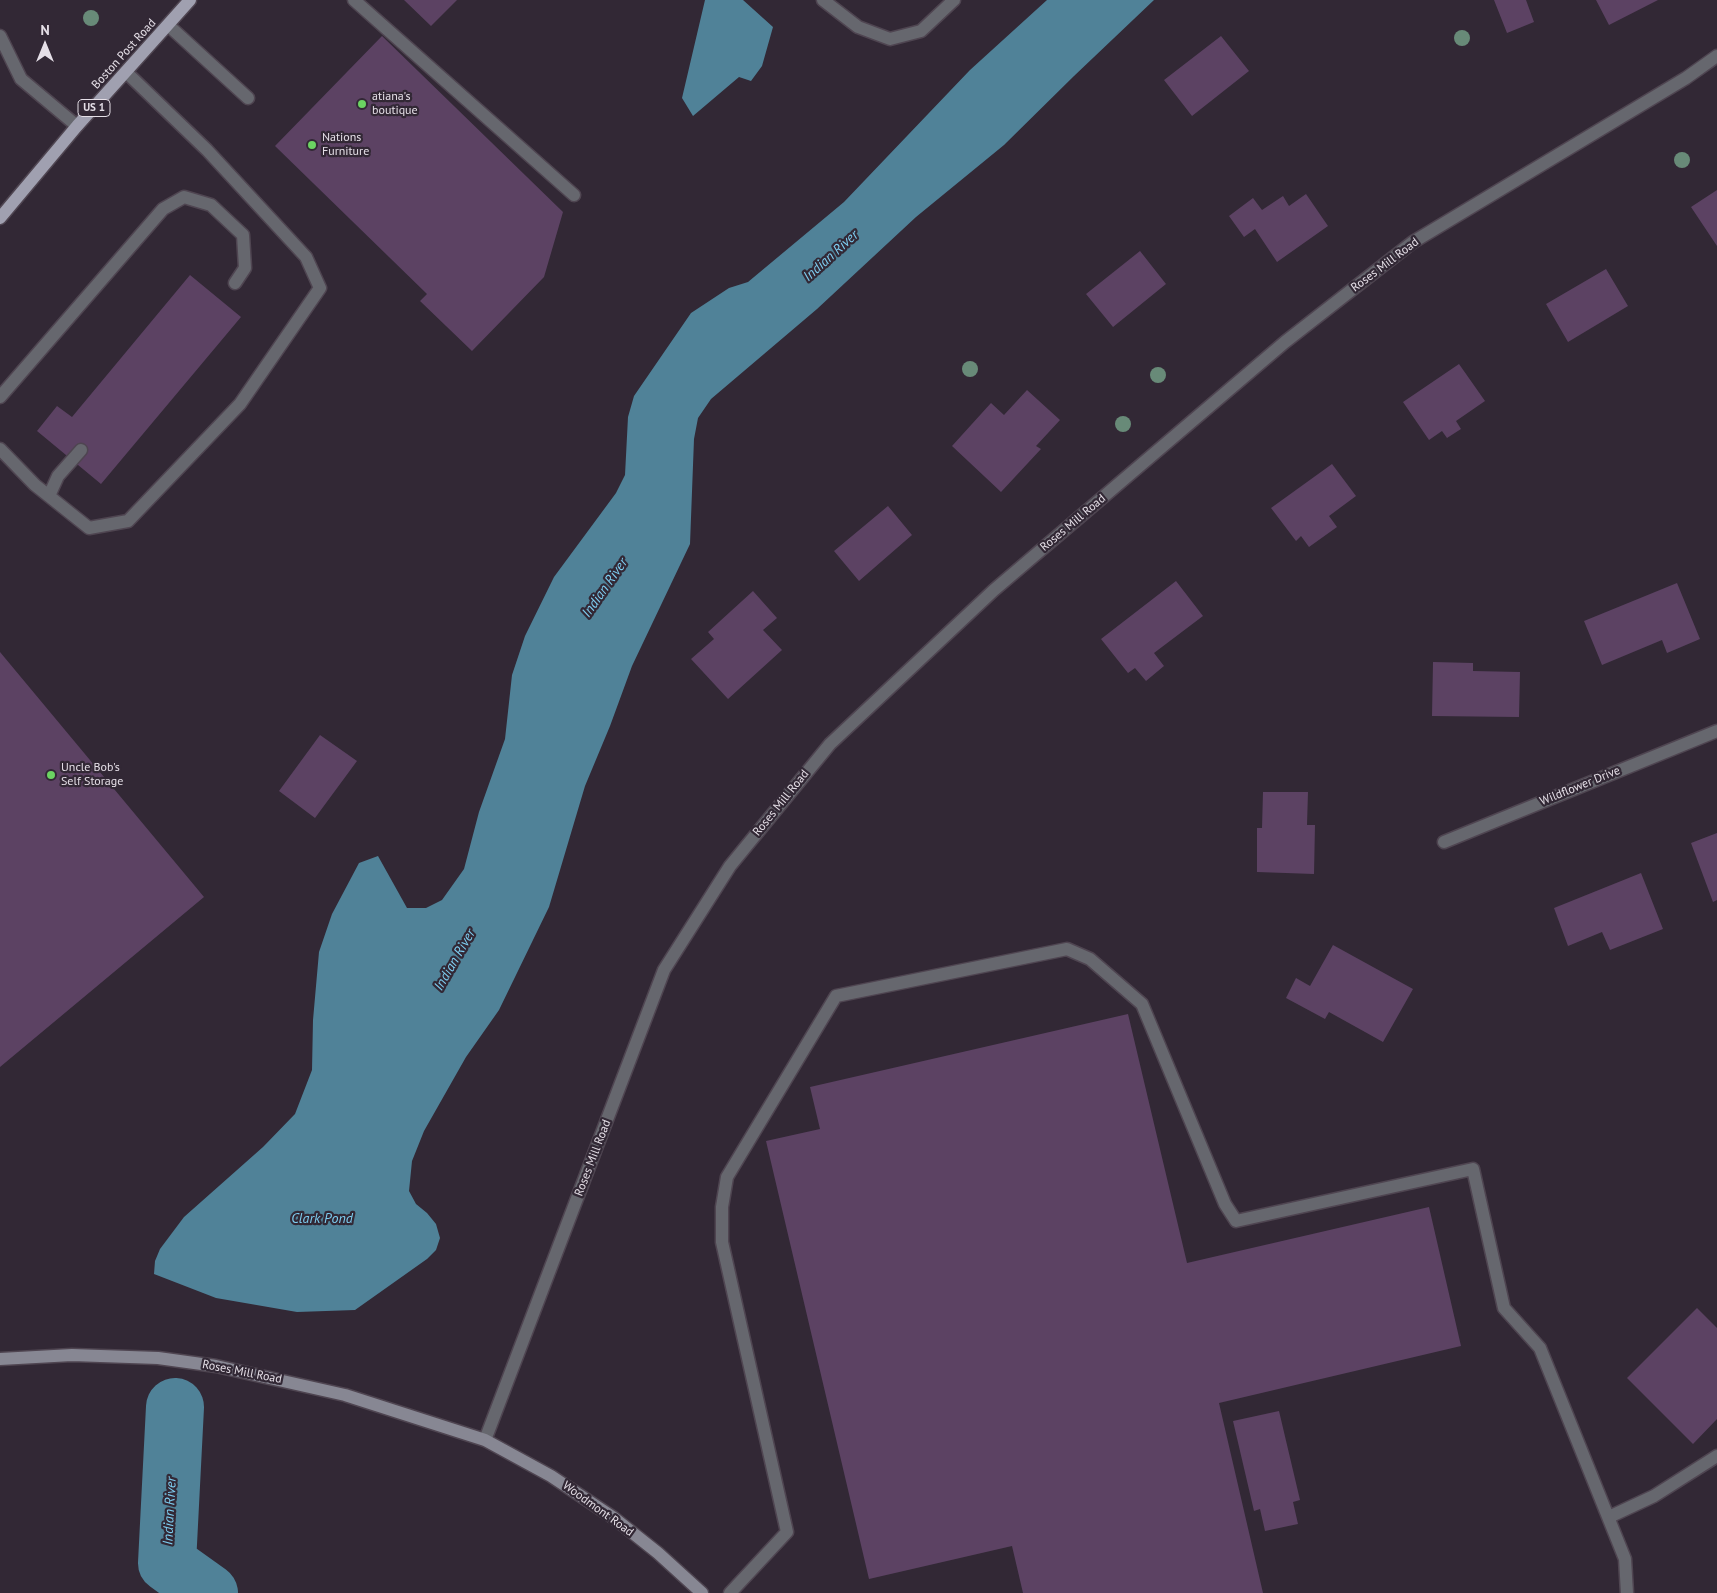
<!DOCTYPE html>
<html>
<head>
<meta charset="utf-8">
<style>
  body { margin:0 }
  #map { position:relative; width:1717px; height:1593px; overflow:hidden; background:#322835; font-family:"PT Sans",sans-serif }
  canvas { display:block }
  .north { position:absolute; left:20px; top:20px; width:50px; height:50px; -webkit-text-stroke:4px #322835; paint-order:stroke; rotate:0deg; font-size:14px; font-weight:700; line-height:20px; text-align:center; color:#e5dfe7 }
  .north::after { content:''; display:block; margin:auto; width:18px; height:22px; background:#e5dfe7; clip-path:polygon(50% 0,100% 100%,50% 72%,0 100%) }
</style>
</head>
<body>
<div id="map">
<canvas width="1717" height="1593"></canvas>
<div class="north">N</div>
</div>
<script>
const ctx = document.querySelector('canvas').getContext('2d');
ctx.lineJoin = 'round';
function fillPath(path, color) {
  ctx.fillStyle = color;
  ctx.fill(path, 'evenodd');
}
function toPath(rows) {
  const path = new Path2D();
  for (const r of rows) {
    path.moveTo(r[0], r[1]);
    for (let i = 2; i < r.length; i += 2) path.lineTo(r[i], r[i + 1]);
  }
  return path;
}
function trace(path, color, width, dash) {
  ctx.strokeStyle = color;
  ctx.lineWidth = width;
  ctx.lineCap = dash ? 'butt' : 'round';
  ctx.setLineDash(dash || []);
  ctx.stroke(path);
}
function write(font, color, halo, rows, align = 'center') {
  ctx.font = font + ' "PT Sans",sans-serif';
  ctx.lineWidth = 4.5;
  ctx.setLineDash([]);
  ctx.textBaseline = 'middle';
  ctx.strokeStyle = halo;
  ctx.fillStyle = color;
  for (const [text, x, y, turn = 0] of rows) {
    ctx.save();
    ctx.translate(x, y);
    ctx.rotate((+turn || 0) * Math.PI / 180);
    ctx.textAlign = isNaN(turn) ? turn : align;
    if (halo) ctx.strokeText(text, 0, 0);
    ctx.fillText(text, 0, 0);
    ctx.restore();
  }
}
const water = toPath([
  [705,0,743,0,773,27,762,66,751,81,739,77,693,116,682,98],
  [1047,0,1154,0,1074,76,1004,145,916,217,817,309,711,399,698,418,694,439,690,544,632,666,610,726,585,786,549,907,499,1010,466,1057,424,1131,412,1161,409,1191,416,1204,427,1213,436,1224,440,1238,436,1250,427,1259,355,1310,297,1312,216,1298,154,1274,155,1261,160,1249,184,1217,263,1147,295,1114,312,1070,313,1020,319,952,332,914,359,863,378,856,407,908,426,908,442,900,464,869,479,812,505,739,512,675,525,636,554,577,616,493,625,475,628,417,634,396,691,313,729,288,748,282,844,202,970,70]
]);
const river = toPath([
  [175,1407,167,1563,209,1593]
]);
const building = toPath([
  [404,0,457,0,431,26],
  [1494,0,1526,0,1534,22,1507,33],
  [1596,0,1658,0,1609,25],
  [382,36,563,212,544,277,472,351,420,301,427,294,275,146],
  [1221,36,1249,71,1192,116,1164,80],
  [1717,190,1717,246,1691,207],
  [1306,194,1328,226,1277,262,1255,229,1244,237,1229,216,1253,198,1262,210,1283,196,1289,206],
  [1140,251,1166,284,1113,327,1086,294],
  [1606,269,1628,306,1568,342,1546,304],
  [190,275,241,317,101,484,37,431,57,406,72,417],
  [1459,364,1485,401,1456,421,1461,429,1447,438,1442,431,1429,440,1403,402],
  [1027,390,1060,420,1036,446,1041,449,1001,492,952,446,991,403,1004,415],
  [1332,464,1356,496,1329,516,1337,527,1309,547,1301,536,1296,541,1271,508],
  [888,506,912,535,859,581,834,551],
  [1176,581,1203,616,1154,653,1164,666,1146,681,1135,668,1128,673,1101,639],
  [1677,583,1700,639,1667,653,1662,640,1602,665,1584,621],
  [753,591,777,618,763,630,782,650,728,699,691,659,714,639,708,632],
  [0,652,204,897,0,1067],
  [1433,662,1473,663,1473,671,1520,672,1519,717,1432,716],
  [320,735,357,761,315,818,279,791],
  [1263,792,1308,792,1307,825,1315,825,1314,874,1257,872,1257,828,1262,828],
  [1717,833,1717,900,1713,902,1691,843],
  [1641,873,1663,929,1610,950,1602,932,1568,946,1554,908],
  [1333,945,1413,989,1383,1042,1329,1012,1325,1019,1286,998,1296,978,1310,986],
  [1128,1014,1187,1263,1429,1207,1461,1346,1219,1403,1263,1593,1023,1593,1012,1546,869,1579,766,1141,820,1129,810,1087],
  [1697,1308,1717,1328,1717,1419,1693,1444,1627,1378],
  [1279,1411,1300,1500,1293,1502,1298,1524,1265,1531,1260,1509,1254,1511,1233,1421]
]);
const service = toPath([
  [354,0,574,195],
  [823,0,858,27,890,39,921,31,954,0],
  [168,25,248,98],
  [0,36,21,79,77,126],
  [0,397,163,209,184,197,211,205,243,235,245,268,235,283],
  [0,449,35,485,89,528,128,521,240,404,320,288,306,257,207,150,126,72],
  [49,496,58,476,81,450],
  [1609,1517,1654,1496,1717,1456],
  [730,1593,787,1532,722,1242,722,1207,727,1177,836,996,1067,949,1090,959,1142,1004,1225,1204,1236,1221,1473,1169,1504,1308,1540,1348,1625,1559,1627,1593]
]);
const minor = toPath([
  [1444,842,1717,731]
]);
const tertiary = toPath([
  [485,1440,664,970,730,866,830,744,994,590,1285,342,1413,242,1686,78,1717,56]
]);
const secondary = toPath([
  [0,1359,72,1355,158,1358,216,1366,345,1395,485,1440,551,1476,614,1518,658,1553,702,1593]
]);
const primary = toPath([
  [0,218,77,126,190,0]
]);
const trees = [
  [91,18],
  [1462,38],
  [1682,160],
  [970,369],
  [1158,375],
  [1123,424]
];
const markers = [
  [362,104,5,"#6bd362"],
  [312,145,5,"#6bd362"],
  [51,775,5,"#6bd362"]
];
const shields = [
  [94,108,32]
];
const shieldNames = [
  ["US 1",94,108]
];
const streetNames = [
  ["Boston Post Road",124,54,-48],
  ["Roses Mill Road",1385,265,-37],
  ["Roses Mill Road",1073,523,-40],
  ["Wildflower Drive",1580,786,-22],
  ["Roses Mill Road",781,803,-51],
  ["Roses Mill Road",593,1158,-69],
  ["Roses Mill Road",242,1372,11],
  ["Woodmont Road",598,1509,36]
];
const poiNames = [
  ["atiana's",372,97],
  ["boutique",372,111],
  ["Nations",322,138],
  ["Furniture",322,152],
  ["Uncle Bob's",61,768],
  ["Self Storage",61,782]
];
const waterNames = [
  ["Indian River",831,256,-42],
  ["Indian River",605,588,-55],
  ["Indian River",455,960,-60],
  ["Clark Pond",322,1219],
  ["Indian River",170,1511,-87]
];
fillPath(water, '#508298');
trace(river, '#508298', 58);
fillPath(building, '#5c4263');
trace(service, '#4f4551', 15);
trace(minor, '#4f4551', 15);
trace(tertiary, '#4f4551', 15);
trace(secondary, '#4f4551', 15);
trace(primary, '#4f4551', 15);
trace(service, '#66676e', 12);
trace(minor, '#66676e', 12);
trace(tertiary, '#66676e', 12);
trace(secondary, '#878793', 12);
trace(primary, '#a0a0b0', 12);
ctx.fillStyle = '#688a78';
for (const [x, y] of trees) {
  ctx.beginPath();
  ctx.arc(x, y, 8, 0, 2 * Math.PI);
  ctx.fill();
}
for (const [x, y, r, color] of markers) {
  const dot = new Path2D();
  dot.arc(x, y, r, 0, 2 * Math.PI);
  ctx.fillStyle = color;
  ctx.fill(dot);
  trace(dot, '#322835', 2);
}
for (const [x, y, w] of shields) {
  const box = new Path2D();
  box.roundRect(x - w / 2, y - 8.5, w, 17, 4);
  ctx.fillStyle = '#322835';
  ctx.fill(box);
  trace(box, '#e5dfe7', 1);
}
write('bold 11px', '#e5dfe7', null, shieldNames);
write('12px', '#e5dfe7', '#322835', streetNames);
write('12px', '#e5dfe7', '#322835', poiNames, 'left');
write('italic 14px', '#7ecef1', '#322835', waterNames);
</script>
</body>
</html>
